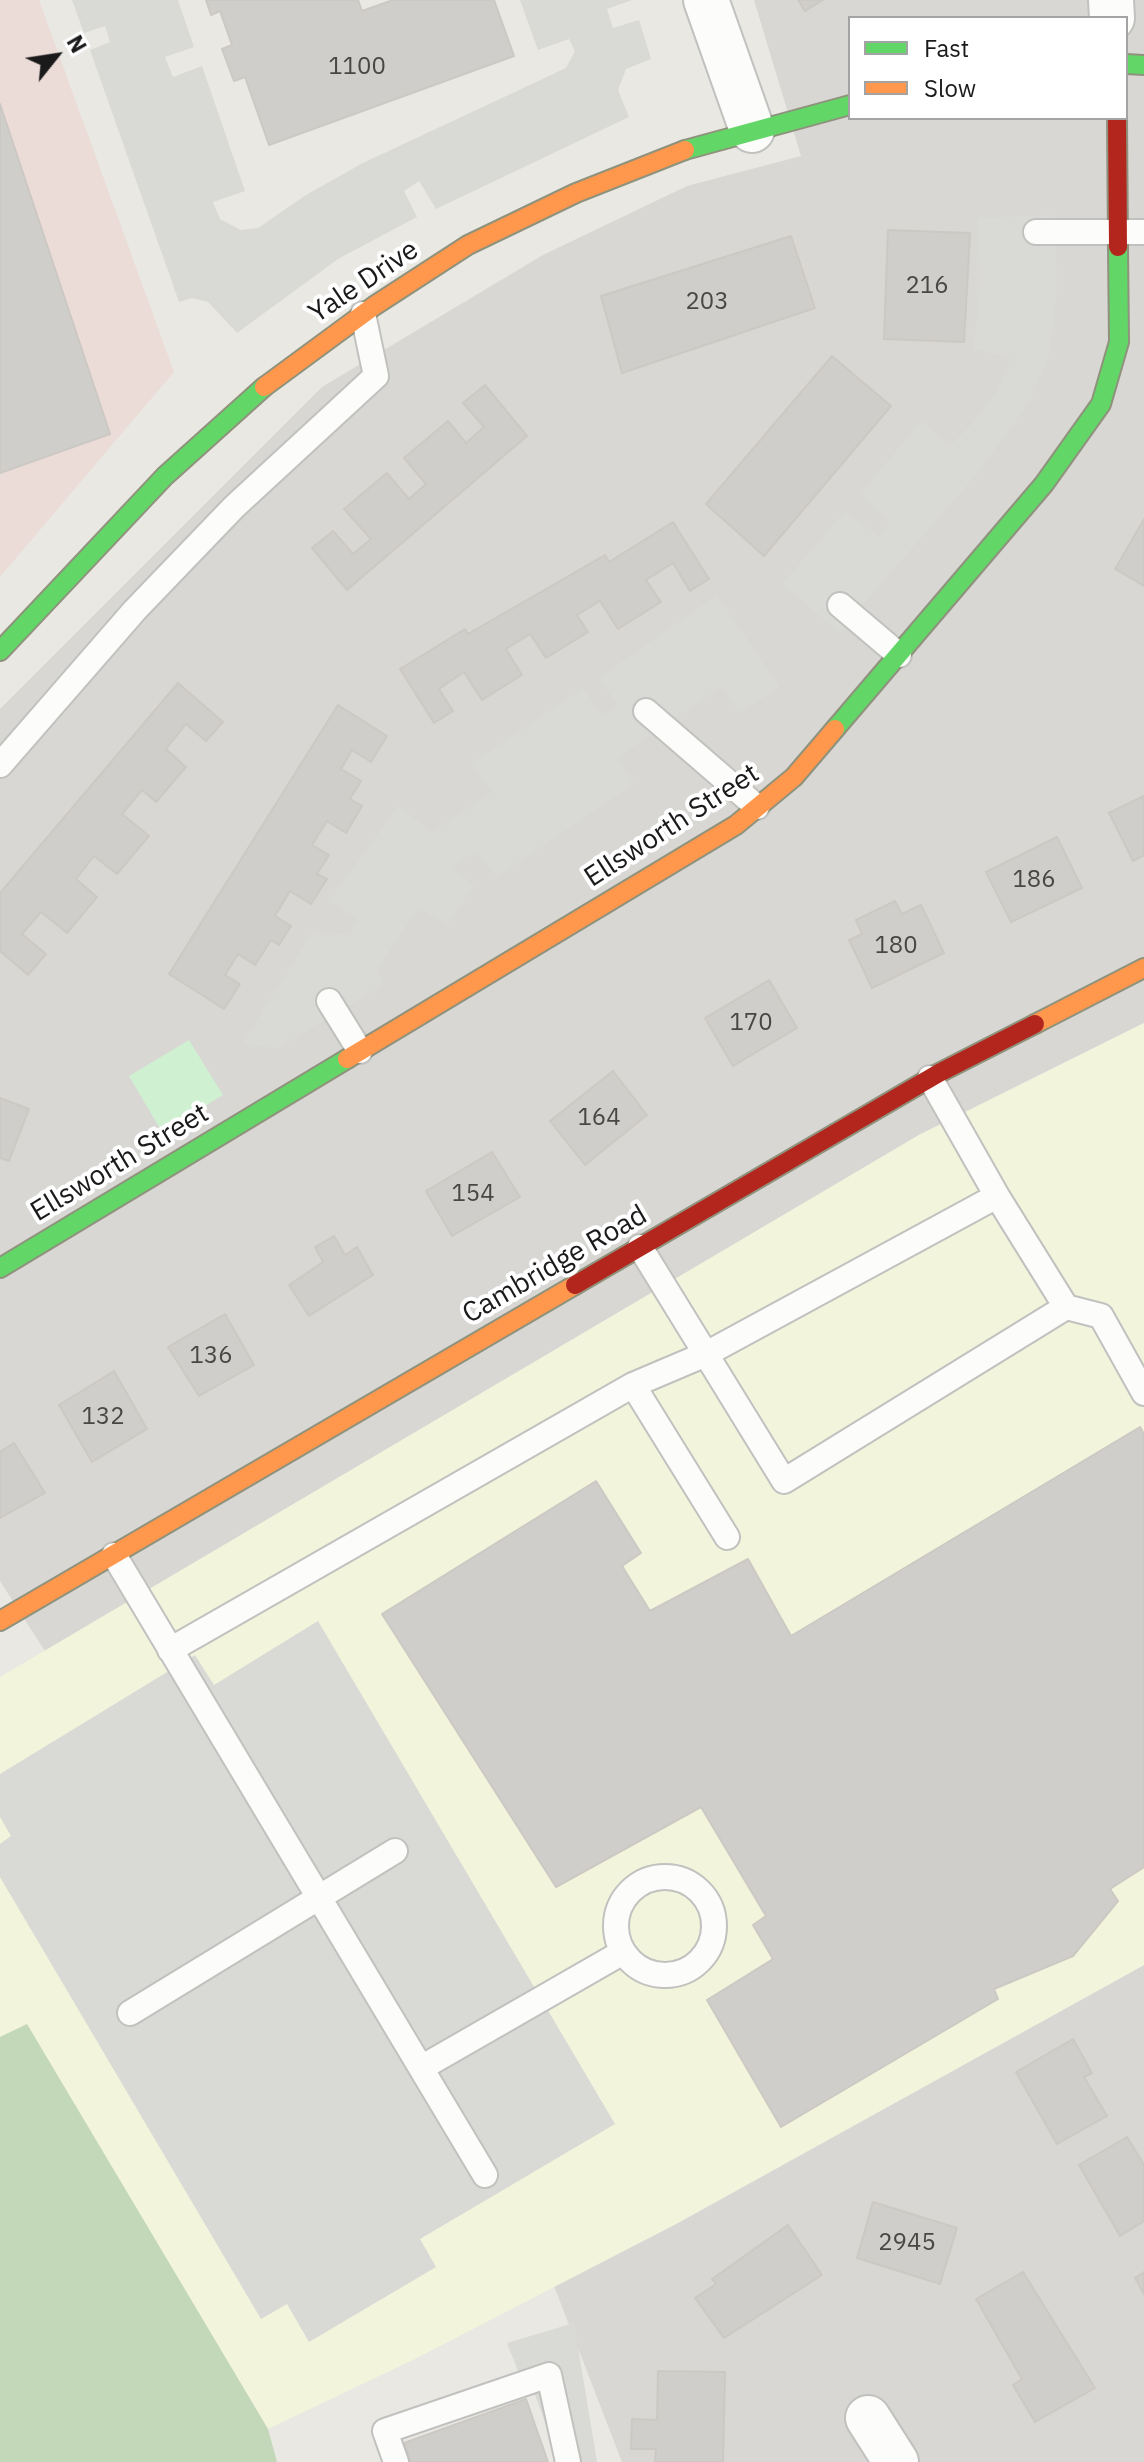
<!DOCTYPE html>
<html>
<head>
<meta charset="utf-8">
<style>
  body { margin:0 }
  #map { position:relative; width:1144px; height:2462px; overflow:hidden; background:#e9e8e3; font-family:"IBM Plex Sans",sans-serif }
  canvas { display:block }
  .legend { position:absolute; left:848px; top:16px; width:280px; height:104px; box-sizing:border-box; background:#fff; border:2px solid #a3a3a3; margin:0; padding:10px 14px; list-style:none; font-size:24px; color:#1a1a1a }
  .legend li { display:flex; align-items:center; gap:16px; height:40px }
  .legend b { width:40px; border:2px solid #a3a3a3 }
  .north { position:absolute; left:16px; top:16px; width:80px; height:80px; -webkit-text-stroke:6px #fff; paint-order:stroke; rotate:60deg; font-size:22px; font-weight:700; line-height:32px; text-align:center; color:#1a1a1a }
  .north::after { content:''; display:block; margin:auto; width:28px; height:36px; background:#1a1a1a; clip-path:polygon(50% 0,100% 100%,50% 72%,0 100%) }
</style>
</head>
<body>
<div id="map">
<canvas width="1144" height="2462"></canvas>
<ul class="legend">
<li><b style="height:10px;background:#63d668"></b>Fast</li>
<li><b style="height:10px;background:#ff974d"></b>Slow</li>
</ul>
<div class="north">N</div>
</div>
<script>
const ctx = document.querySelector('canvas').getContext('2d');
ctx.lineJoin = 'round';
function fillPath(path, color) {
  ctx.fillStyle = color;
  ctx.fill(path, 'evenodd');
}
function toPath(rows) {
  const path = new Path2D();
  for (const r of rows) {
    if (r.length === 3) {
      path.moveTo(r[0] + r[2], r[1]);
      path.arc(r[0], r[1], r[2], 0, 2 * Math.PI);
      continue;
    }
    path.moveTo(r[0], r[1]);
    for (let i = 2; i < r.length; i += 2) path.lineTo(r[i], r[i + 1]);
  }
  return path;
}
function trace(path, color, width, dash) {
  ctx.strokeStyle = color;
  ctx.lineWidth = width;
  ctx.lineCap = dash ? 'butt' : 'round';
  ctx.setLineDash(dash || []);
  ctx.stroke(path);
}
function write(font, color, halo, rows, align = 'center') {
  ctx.font = font + ' "IBM Plex Sans",sans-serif';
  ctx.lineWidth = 8;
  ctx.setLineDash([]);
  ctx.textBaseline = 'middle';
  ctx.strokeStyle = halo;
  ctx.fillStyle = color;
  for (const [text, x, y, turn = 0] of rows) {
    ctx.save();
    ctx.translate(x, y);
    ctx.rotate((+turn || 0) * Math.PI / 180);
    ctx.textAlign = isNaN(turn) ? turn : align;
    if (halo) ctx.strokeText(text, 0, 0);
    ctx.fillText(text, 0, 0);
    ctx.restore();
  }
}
const residential = toPath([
  [754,0,1144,0,1144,1023,919,1135,45,1651,0,1581,0,709,322,387,543,255,687,186,801,156],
  [850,18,1126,18,1126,118,850,118],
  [1144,1965,1144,2462,622,2462,554,2286,676,2224]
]);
const commercial = toPath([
  [0,0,39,0,174,372,0,577]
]);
const education = toPath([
  [1144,1023,1144,1965,676,2224,415,2359,268,2429,27,2025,0,2037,0,1677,919,1135]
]);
const forest = toPath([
  [27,2024,268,2429,277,2462,0,2462,0,2037]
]);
const park = toPath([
  [189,1040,223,1095,162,1132,129,1076]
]);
const parking = toPath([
  [72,0,178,0,194,47,165,57,173,77,202,66,245,191,213,202,220,219,241,230,258,228,306,195,363,163,566,68,575,51,569,39,538,50,520,0,632,0,607,9,613,28,639,20,651,59,626,69,618,90,629,117,436,209,419,181,404,191,417,217,338,259,237,333,208,302,192,298,179,302,90,50,110,42,105,26,84,33],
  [1055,215,1057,286,1050,353,1029,403,977,474,839,632,782,584,845,511,879,536,890,522,860,494,922,420,950,446,972,424,995,394,1011,358,974,349,980,285,978,218],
  [717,595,780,687,739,713,721,687,618,757,634,784,497,877,476,851,452,867,474,886,448,925,418,908,378,968,383,985,278,1048,242,1044,313,931,349,935,358,919,329,901,398,806,432,832,492,792,471,764,583,688,602,716,618,706,599,678],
  [318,1621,615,2124,420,2239,436,2267,309,2342,287,2304,261,2319,0,1877,0,1844,11,1836,0,1817,0,1774,195,1655,214,1685],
  [574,2323,597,2462,552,2462,559,2460,535,2395,528,2396,507,2343]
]);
const building = toPath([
  [206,0,358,0,362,11,393,0,494,0,514,56,269,145,245,77,234,81,222,49,232,45,220,11,211,15,206,0],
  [798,0,823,0,805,11,798,0],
  [0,104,110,434,0,473,0,104],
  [888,230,970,233,964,342,884,339,888,230],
  [791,236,815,308,622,373,601,296,791,236],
  [832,356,891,406,764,556,706,504,832,356],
  [485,385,527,436,347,590,312,548,333,531,353,554,371,539,344,509,387,473,409,499,426,484,404,458,448,421,466,443,484,427,463,403,485,385],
  [1144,519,1144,586,1115,569,1144,519],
  [673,522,709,579,690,591,673,563,646,580,661,602,618,629,600,601,577,615,588,632,546,658,530,634,506,649,522,675,482,700,464,672,439,689,453,711,434,723,400,669,465,629,468,634,605,555,609,562,673,522],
  [178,683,223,722,206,741,186,724,166,749,186,767,156,802,142,790,122,814,149,836,117,874,94,856,76,879,97,897,67,933,41,912,22,934,46,954,28,975,0,951,0,893,178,683],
  [338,705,387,736,371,762,352,750,341,769,361,781,350,799,362,806,346,833,327,821,312,845,329,855,317,874,327,879,311,904,290,891,275,916,291,926,279,945,271,940,255,965,238,954,225,975,240,984,224,1009,169,974,338,705],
  [1144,796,1144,855,1133,861,1109,813,1144,796],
  [1057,837,1082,888,1011,922,986,872,1057,837],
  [895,901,902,914,921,905,944,953,872,988,849,940,862,934,856,920,895,901],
  [769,980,797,1028,733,1066,705,1018,769,980],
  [613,1071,647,1115,585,1165,550,1121,613,1071],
  [0,1098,29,1109,9,1161,0,1158,0,1098],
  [492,1152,520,1197,452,1236,426,1191,492,1152],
  [334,1236,345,1255,357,1247,373,1275,309,1316,289,1285,323,1262,315,1247,334,1236],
  [225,1314,254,1365,199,1396,168,1347,225,1314],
  [114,1371,147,1429,92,1462,59,1405,114,1371],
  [1140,1427,1144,1434,1144,1867,1110,1889,1118,1901,1073,1956,994,1989,998,1999,781,2127,707,2000,773,1959,753,1925,766,1916,701,1807,556,1887,382,1614,596,1481,641,1553,622,1566,650,1611,748,1559,791,1636,1140,1427],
  [14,1443,45,1493,0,1518,0,1452,14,1443],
  [1073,2039,1092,2073,1084,2077,1107,2116,1057,2144,1016,2072,1073,2039],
  [1127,2137,1144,2165,1144,2221,1120,2236,1079,2165,1127,2137],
  [873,2202,957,2228,940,2284,857,2258,873,2202],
  [788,2225,822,2275,724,2338,695,2298,716,2284,712,2279,788,2225],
  [1023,2272,1095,2388,1035,2422,1013,2385,1022,2379,976,2299,1023,2272],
  [1144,2272,1144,2294,1135,2278,1144,2272],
  [658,2371,725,2372,723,2462,655,2462,656,2449,631,2449,632,2419,657,2420,658,2371],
  [526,2399,548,2462,411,2462,404,2443,526,2399]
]);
const lane = toPath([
  [1036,232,1144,232],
  [840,605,899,655],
  [646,711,757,807],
  [0,765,135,610,234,507,376,376,363,314],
  [329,1001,360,1051],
  [930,1078,997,1196,1066,1307,1101,1316,1144,1393],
  [640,1247,784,1481,1066,1307],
  [633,1385,727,1537],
  [114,1555,485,2175],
  [170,1650,633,1385,706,1354,997,1196],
  [665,1926,49],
  [130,2013,395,1851],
  [421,2068,623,1952],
  [396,2462,385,2431,549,2375,568,2462]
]);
const street = toPath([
  [706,0,752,130],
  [1111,0,1112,18],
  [868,2418,896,2462]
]);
const fast = toPath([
  [1126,64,1144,65],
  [685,150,850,105],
  [0,651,165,476,264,387],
  [835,729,1044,484,1101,404,1119,342,1118,247],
  [0,1268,347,1059]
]);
const slow = toPath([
  [264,387,374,306,468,245,576,193,685,150],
  [1035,1024,1144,968],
  [347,1059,736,825,794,777,835,729],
  [0,1621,575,1285]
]);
const jam = toPath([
  [1117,118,1118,247],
  [575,1285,939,1073,1035,1024]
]);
const numberNames = [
  ["1100",357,67],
  ["216",927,286],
  ["203",707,302],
  ["186",1034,880],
  ["180",896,946],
  ["170",751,1023],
  ["164",599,1118],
  ["154",473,1194],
  ["136",211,1356],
  ["132",103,1417],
  ["2945",907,2243]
];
const streetNames = [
  ["Yale Drive",364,282,-34],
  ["Ellsworth Street",672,826,-33],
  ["Ellsworth Street",120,1163,-31],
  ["Cambridge Road",555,1265,-30]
];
fillPath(residential, '#d8d7d4');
fillPath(commercial, '#ebdcd8');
fillPath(education, '#f3f4dc');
fillPath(forest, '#c2d8b8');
fillPath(park, '#d0f0d2');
fillPath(parking, '#d9d9d6');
fillPath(building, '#d0ceca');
trace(building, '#ccc9c4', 2);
trace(lane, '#c1c1bf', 28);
trace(street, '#c1c1bf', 48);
trace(fast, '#8f927c', 22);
trace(slow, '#8f927c', 22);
trace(jam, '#8f927c', 22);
trace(lane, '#fcfcfb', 24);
trace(street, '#fcfcfb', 44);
trace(fast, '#63d668', 18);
trace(slow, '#ff974d', 18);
trace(jam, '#b3261e', 18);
write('24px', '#484746', null, numberNames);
write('28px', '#1a1a1a', '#fff', streetNames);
</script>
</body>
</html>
